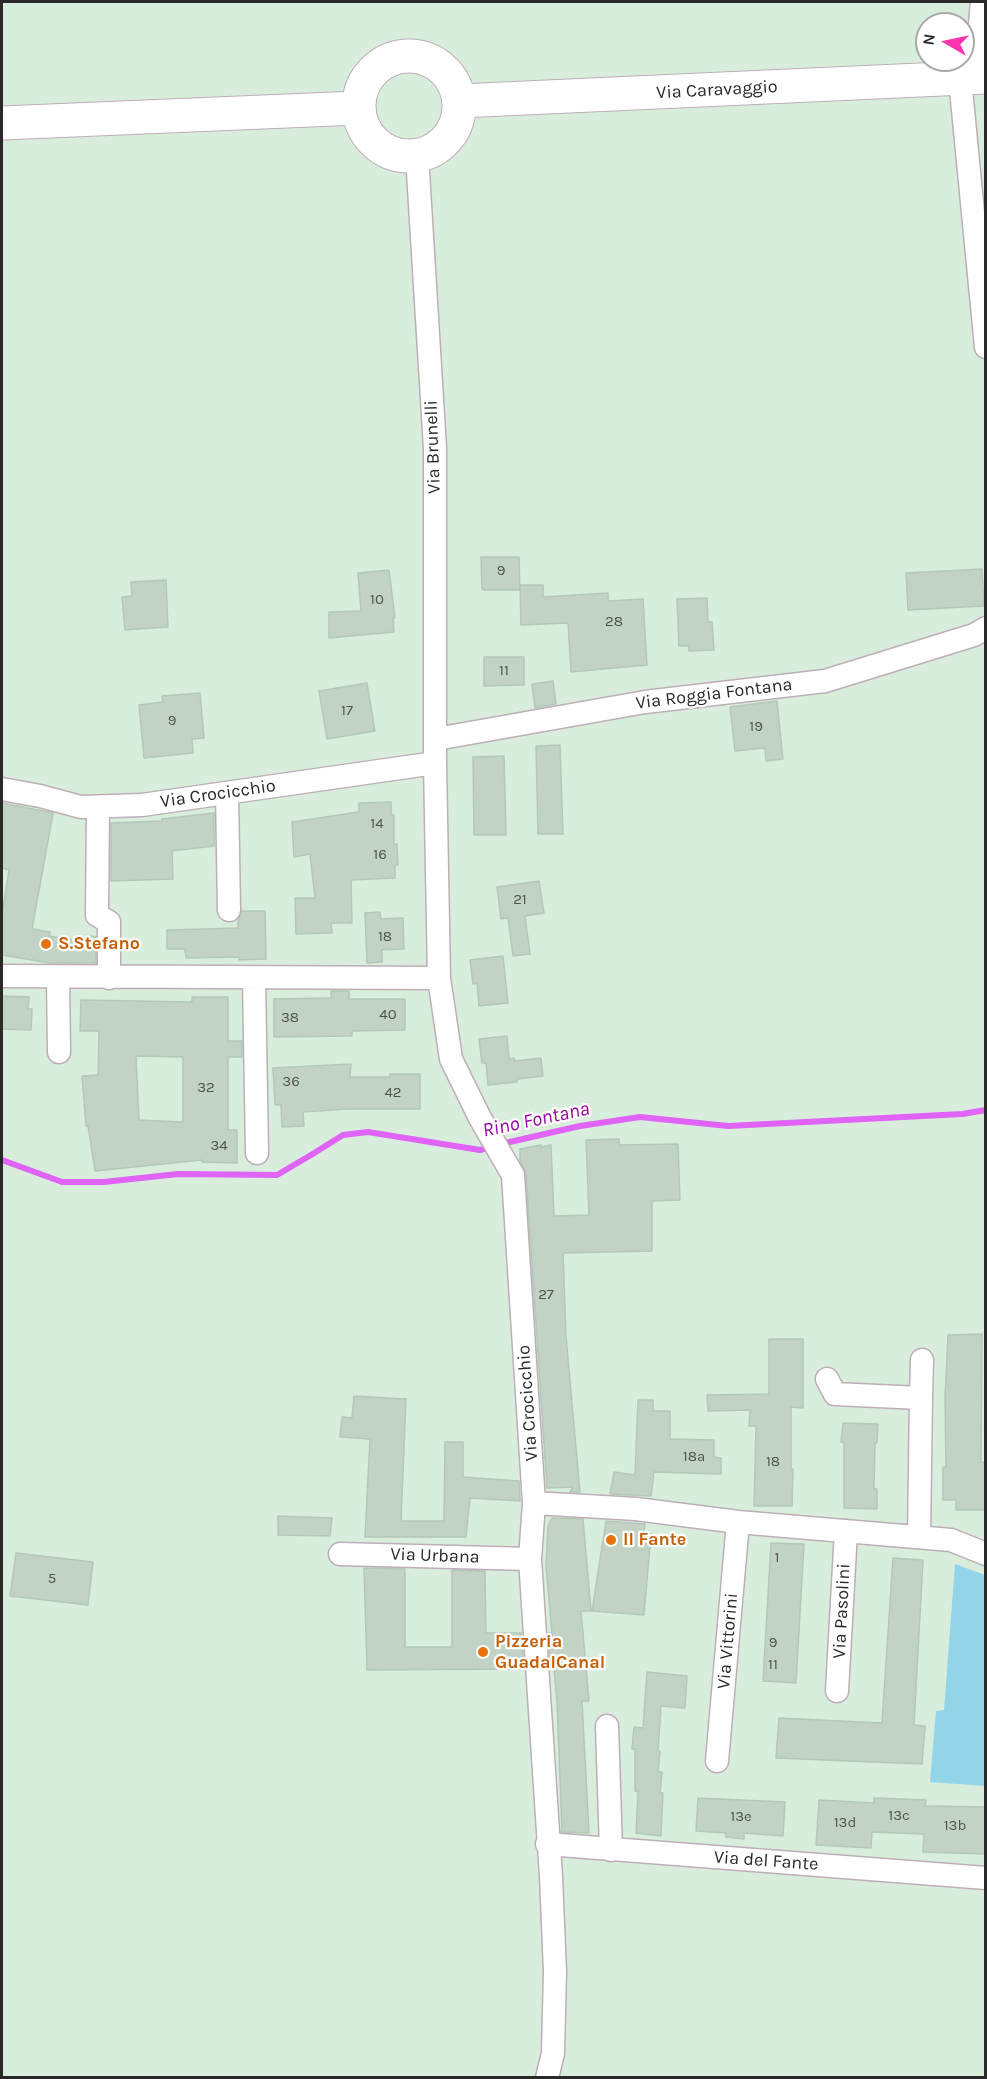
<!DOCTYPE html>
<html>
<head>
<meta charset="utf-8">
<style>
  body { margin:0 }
  #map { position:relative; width:987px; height:2079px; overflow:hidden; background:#d9eddc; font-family:Karla,sans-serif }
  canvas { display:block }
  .frame { position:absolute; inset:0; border:3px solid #292929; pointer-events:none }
  .north { position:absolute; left:915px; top:12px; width:60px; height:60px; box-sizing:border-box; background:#fff; border:2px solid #a9a9a9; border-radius:50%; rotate:279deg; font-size:16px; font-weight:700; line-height:24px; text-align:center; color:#292929 }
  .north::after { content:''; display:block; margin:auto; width:21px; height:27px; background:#ff34b1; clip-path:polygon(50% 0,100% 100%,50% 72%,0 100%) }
</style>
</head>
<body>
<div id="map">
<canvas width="987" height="2079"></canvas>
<div class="frame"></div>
<div class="north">N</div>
</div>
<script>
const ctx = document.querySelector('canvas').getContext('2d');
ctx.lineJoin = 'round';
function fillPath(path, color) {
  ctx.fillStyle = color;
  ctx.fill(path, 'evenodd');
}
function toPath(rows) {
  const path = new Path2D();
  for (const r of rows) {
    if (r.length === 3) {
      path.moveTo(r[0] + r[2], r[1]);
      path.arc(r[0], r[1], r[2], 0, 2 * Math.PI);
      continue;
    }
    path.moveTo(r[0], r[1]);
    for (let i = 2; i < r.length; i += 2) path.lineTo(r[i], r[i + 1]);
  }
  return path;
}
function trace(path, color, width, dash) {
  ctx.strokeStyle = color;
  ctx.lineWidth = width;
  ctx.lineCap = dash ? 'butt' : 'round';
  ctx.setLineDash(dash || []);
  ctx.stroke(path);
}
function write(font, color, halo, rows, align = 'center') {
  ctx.font = font + ' Karla,sans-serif';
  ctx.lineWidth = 4.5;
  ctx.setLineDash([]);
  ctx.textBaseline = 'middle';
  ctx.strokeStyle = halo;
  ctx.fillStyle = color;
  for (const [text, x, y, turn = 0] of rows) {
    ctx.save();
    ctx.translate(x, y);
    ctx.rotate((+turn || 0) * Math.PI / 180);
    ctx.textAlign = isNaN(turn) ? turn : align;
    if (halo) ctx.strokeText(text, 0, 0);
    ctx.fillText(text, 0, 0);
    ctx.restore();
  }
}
const green = toPath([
  [955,1564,985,1575,985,1786,930,1782,936,1711,944,1710]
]);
const stream = toPath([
  [501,1144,580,1126,640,1117,728,1126,962,1114,986,1110],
  [2,1160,62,1182,104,1182,178,1174,277,1175,311,1155,343,1135,368,1132,480,1150,491,1147]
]);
const building = toPath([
  [481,557,519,557,520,590,482,590,481,557],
  [982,569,984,606,908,610,906,573,982,569],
  [389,570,395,618,393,618,394,632,329,638,329,612,361,611,358,573,389,570],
  [166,580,168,627,125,630,122,597,132,596,131,582,166,580],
  [520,585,543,585,543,597,608,593,608,601,643,599,647,665,571,672,568,623,521,625,520,585],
  [707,598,708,622,712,622,714,650,689,651,689,646,679,646,677,599,707,598],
  [484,657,524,657,524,685,484,686,484,657],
  [553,681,556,704,535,708,532,684,553,681],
  [367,683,375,731,327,739,319,691,367,683],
  [200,693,204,738,192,739,193,753,144,758,139,705,163,702,162,696,200,693],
  [777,701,783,759,766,761,765,748,735,751,730,707,777,701],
  [560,745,563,834,538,834,536,746,560,745],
  [504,756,506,835,474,835,473,757,504,756],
  [391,802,391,815,394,815,394,844,397,844,398,865,395,865,395,878,351,880,352,923,331,923,332,933,296,934,295,898,315,898,310,854,294,857,292,822,359,812,359,803,391,802],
  [2,803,53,813,32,929,50,932,49,936,85,942,86,935,96,937,96,963,50,963,2,955,2,913,9,870,2,868,2,803],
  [214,813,214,846,172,851,173,879,111,881,111,823,162,821,162,819,214,813],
  [539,881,544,913,525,916,530,954,513,956,508,918,501,919,497,887,539,881],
  [242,911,265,911,266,959,239,960,239,957,186,958,185,949,167,949,167,930,238,928,238,920,242,911],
  [380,912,381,919,403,918,404,949,382,950,382,962,367,963,365,913,380,912],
  [503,956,508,1003,479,1006,477,983,473,984,470,960,503,956],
  [331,991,349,991,349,999,405,999,405,1030,352,1031,352,1036,274,1037,274,999,331,998,331,991],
  [2,996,29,997,28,1009,32,1009,31,1030,2,1029,2,996],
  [192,997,228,997,228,1041,242,1041,242,1057,228,1057,228,1130,237,1130,237,1163,202,1162,202,1160,95,1171,88,1126,86,1126,82,1076,98,1075,99,1031,80,1031,81,1000,192,1002,192,997],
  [136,1056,183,1057,183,1122,139,1120,136,1056],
  [507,1036,509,1059,514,1058,515,1061,541,1058,543,1076,517,1079,517,1082,488,1085,486,1063,482,1063,479,1039,507,1036],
  [351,1064,350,1077,390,1077,390,1074,420,1074,420,1109,348,1109,303,1112,304,1126,282,1127,281,1105,275,1105,273,1068,351,1064],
  [619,1139,619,1145,678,1144,680,1200,652,1201,652,1251,563,1253,566,1336,580,1492,570,1492,573,1487,547,1488,526,1174,520,1161,520,1149,541,1145,541,1147,551,1145,554,1216,589,1215,586,1140,619,1139],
  [982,1334,981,1462,986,1463,986,1510,956,1510,956,1500,943,1500,943,1467,946,1467,945,1398,948,1335,982,1334],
  [769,1339,803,1339,803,1408,791,1407,791,1470,793,1469,792,1506,754,1506,756,1426,749,1426,750,1410,708,1411,707,1395,769,1394,769,1339],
  [354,1396,406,1399,401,1521,444,1521,445,1442,463,1442,463,1477,519,1481,520,1501,470,1498,466,1537,365,1537,370,1439,340,1437,342,1417,352,1418,354,1396],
  [638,1400,653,1400,653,1411,670,1411,670,1439,714,1440,714,1457,721,1458,721,1474,654,1472,651,1496,610,1494,614,1472,635,1475,638,1400],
  [843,1423,878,1424,877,1443,875,1443,874,1489,877,1489,877,1509,844,1508,844,1443,841,1442,843,1423],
  [278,1516,332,1518,330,1536,278,1535,278,1516],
  [552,1518,583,1519,591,1611,581,1611,589,1701,582,1701,589,1833,562,1832,557,1701,554,1669,551,1669,548,1633,552,1633,546,1566,548,1526,552,1518],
  [606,1521,645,1524,644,1533,651,1534,644,1615,592,1611,606,1521],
  [771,1543,804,1544,796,1683,763,1681,771,1543],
  [16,1553,93,1562,88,1605,10,1596,16,1553],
  [893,1558,923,1560,914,1725,925,1726,922,1764,776,1758,779,1718,882,1723,893,1558],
  [364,1568,405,1569,405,1647,452,1647,452,1570,485,1571,486,1633,521,1633,524,1669,367,1670,364,1568],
  [647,1672,687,1676,685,1708,661,1706,658,1751,660,1751,658,1772,662,1772,660,1793,663,1793,661,1836,636,1833,638,1792,635,1791,635,1749,632,1749,634,1727,643,1728,647,1672],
  [698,1798,785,1802,783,1836,744,1833,744,1839,726,1837,726,1833,696,1831,698,1798],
  [874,1798,926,1800,925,1806,986,1807,986,1854,923,1852,924,1834,872,1832,871,1848,816,1845,819,1800,874,1803,874,1798]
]);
const street = toPath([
  [975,78,982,2],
  [960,79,986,347],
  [417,156,435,448,435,763,439,978,451,1059,480,1118,513,1175,534,1503,530,1559,551,1877,555,1971,553,2053,547,2078],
  [436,739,645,702,825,681,974,635,986,628],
  [2,789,40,796,81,807,142,805,435,763],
  [227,793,229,910],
  [98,807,97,915,109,922,109,978],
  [2,976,439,978],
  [58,977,59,1052],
  [254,978,257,1153],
  [827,1379,835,1394,921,1398,919,1537],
  [921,1398,922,1360],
  [534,1503,636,1509,738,1522,951,1540,986,1554],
  [340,1554,530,1559],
  [837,1691,846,1531],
  [607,1726,611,1850],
  [717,1761,738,1522],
  [547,1844,986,1878]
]);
const secondary = toPath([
  [409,106,50],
  [459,101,986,77],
  [2,123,358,108]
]);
const markers = [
  [46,944,6,"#e8710a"],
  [611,1540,6,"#e8710a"],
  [483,1652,6,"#e8710a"]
];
const numberNames = [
  ["9",501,571],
  ["10",377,600],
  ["28",614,622],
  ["11",504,671],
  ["17",347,711],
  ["9",172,721],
  ["19",756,727],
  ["14",377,824],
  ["16",380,855],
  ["21",520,900],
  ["18",385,937],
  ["40",388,1015],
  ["38",290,1018],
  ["36",291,1082],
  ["32",206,1088],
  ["42",393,1093],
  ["34",219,1146],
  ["27",546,1295],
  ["18a",694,1457],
  ["18",773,1462],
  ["1",777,1558],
  ["5",52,1579],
  ["9",773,1643],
  ["11",773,1665],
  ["13c",899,1816],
  ["13e",741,1817],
  ["13d",845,1823],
  ["13b",955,1826]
];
const streetNames = [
  ["Via Caravaggio",717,90,-3],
  ["Via Brunelli",433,447,-92],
  ["Via Roggia Fontana",714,694,-7],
  ["Via Crocicchio",218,794,-8],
  ["Via Crocicchio",528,1403,-94],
  ["Via Urbana",435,1556,2],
  ["Via Pasolini",842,1611,-87],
  ["Via Vittorini",728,1641,-85],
  ["Via del Fante",766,1861,4]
];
const foodNames = [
  ["S.Stefano",58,944],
  ["Il Fante",623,1540],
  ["Pizzeria",495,1642],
  ["GuadalCanal",495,1663]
];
const waterNames = [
  ["Rino Fontana",536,1120,-12]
];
fillPath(green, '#92d4e8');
trace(stream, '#df64f7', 6);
fillPath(building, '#c2d2c5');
trace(building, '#b3c8b8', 1.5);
trace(street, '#beaeb7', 25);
trace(secondary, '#beaeb7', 35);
trace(street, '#fff', 22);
trace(secondary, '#fff', 33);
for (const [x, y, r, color] of markers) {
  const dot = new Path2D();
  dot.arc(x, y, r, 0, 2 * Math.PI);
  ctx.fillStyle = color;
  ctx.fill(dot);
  trace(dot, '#fff', 2);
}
write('15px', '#4f5350', null, numberNames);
write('18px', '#292929', '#fff', streetNames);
write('bold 18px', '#c56008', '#fff', foodNames, 'left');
write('italic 20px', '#9504a2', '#fff', waterNames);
</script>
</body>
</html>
